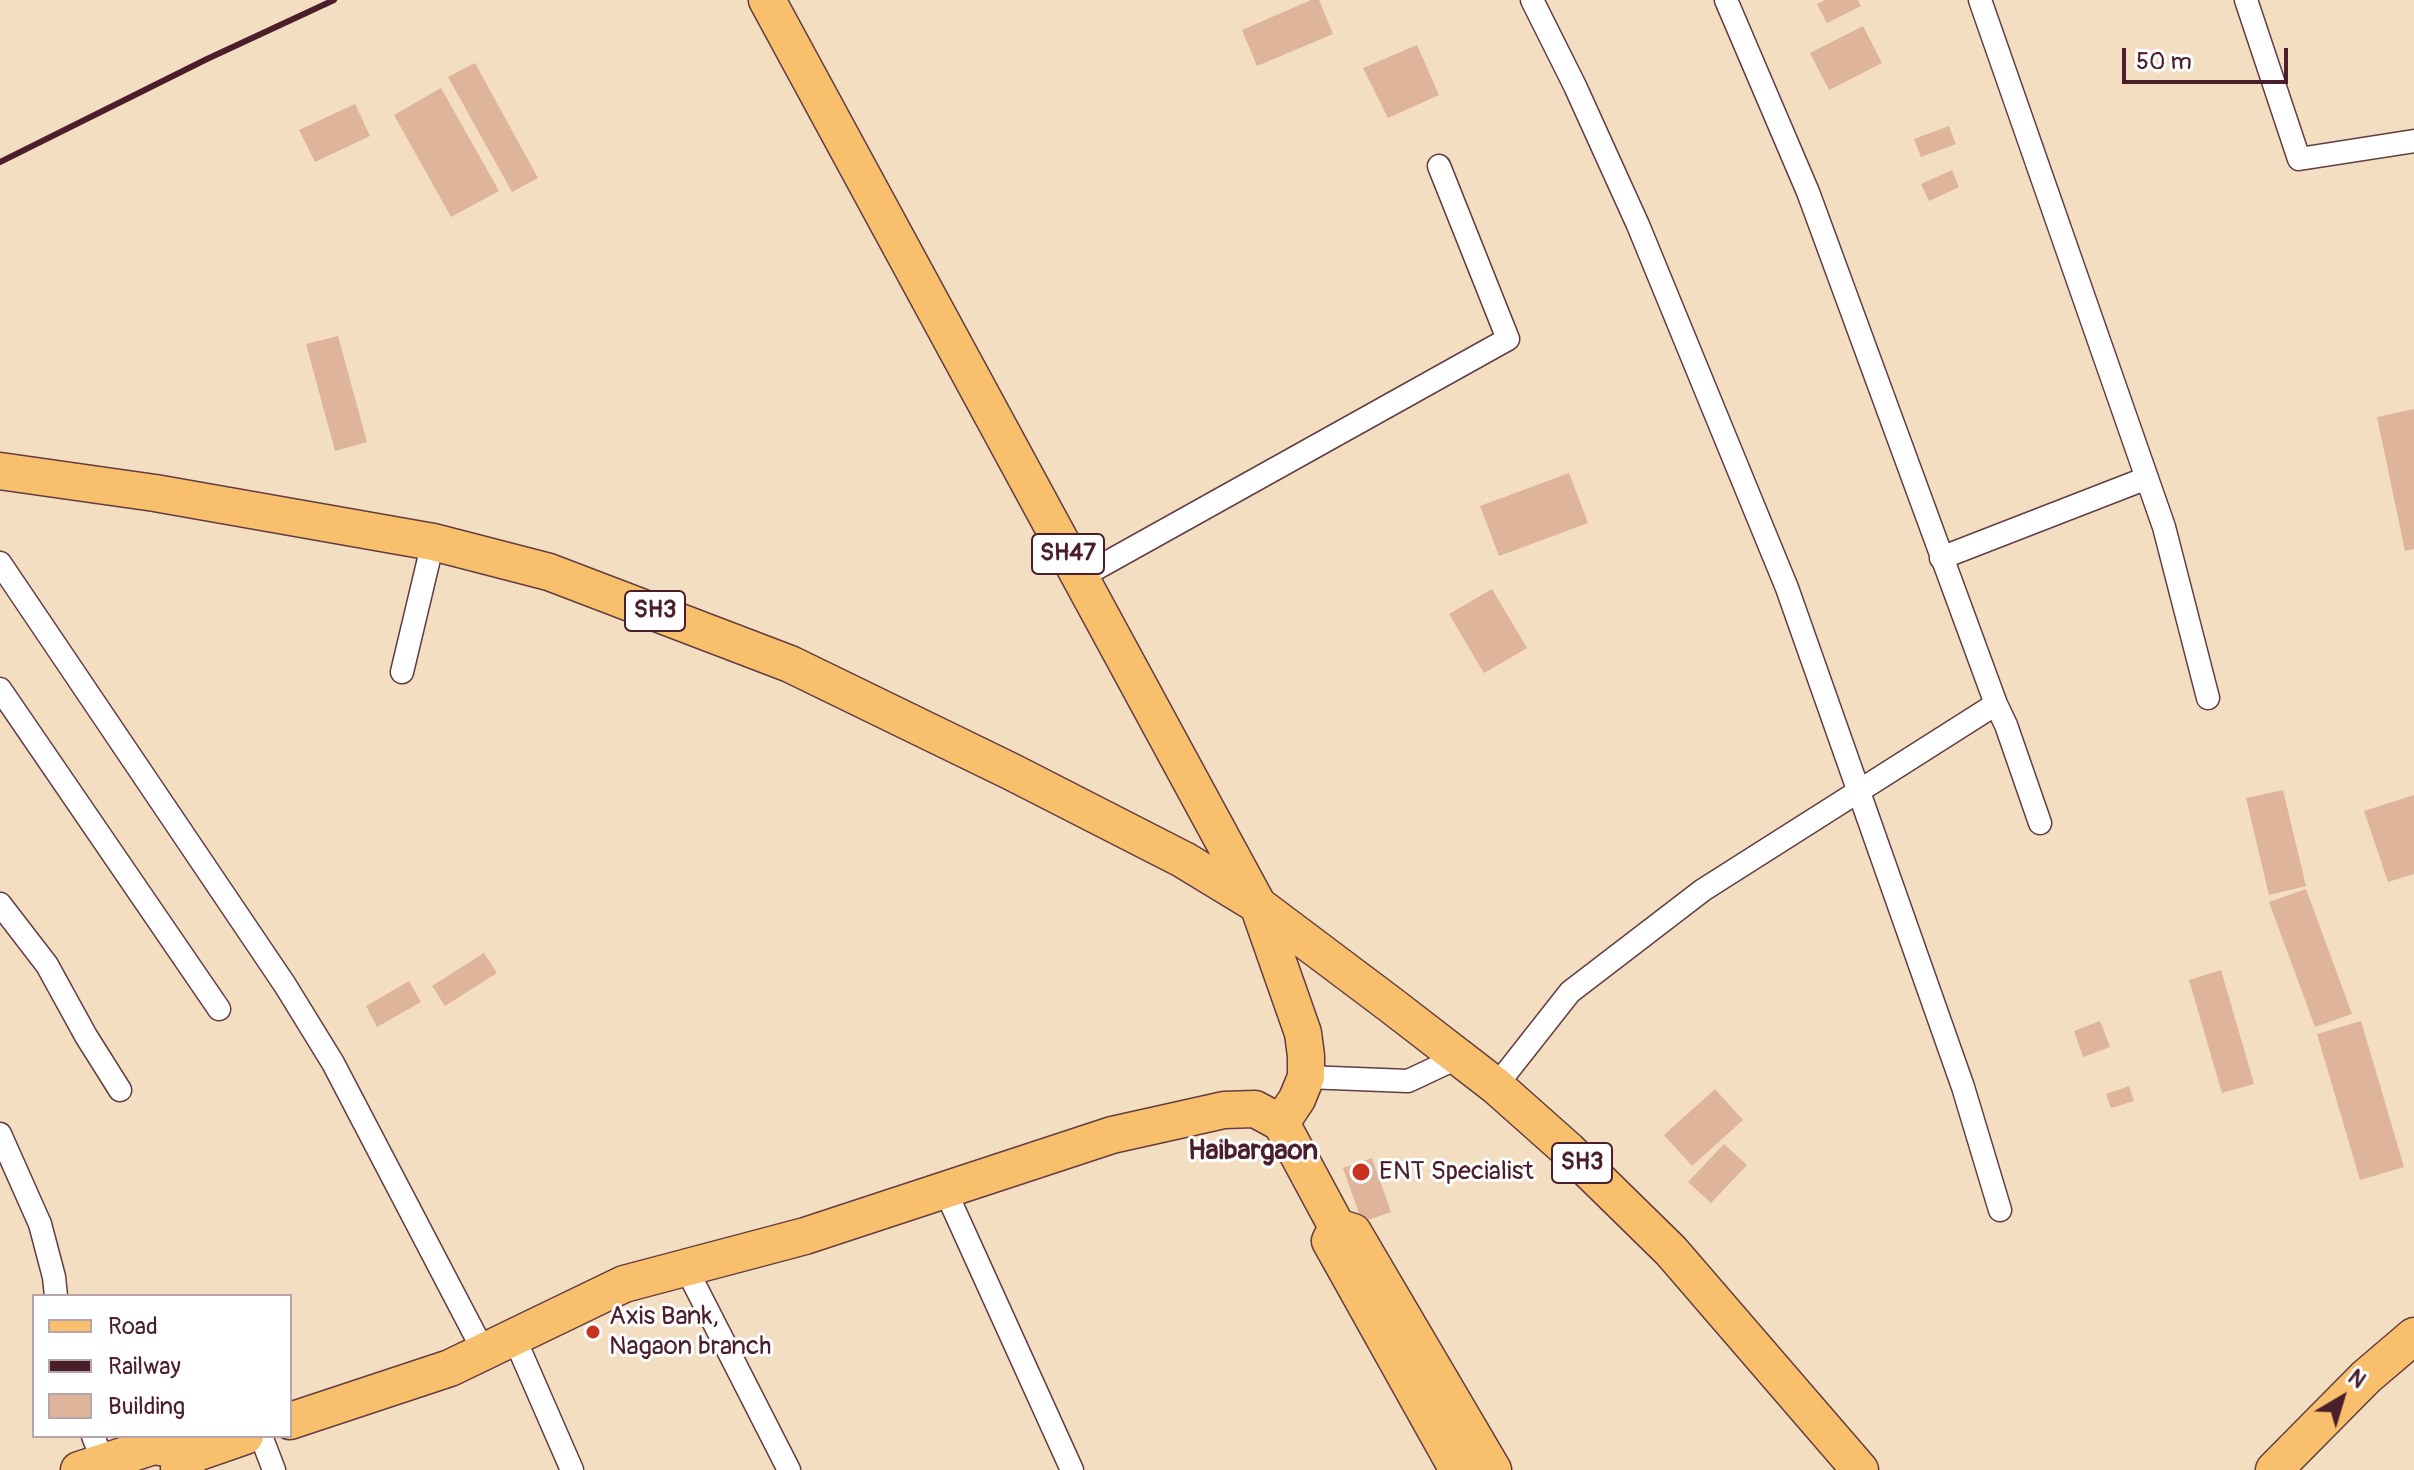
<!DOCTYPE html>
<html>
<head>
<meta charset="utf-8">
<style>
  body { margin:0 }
  #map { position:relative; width:2414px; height:1470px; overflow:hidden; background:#f3dec2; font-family:Pangolin,sans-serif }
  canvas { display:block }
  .legend { position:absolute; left:32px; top:1294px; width:260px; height:144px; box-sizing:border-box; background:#fff; border:2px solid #b7a5aa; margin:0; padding:10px 14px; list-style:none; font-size:24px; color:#4a1f2b }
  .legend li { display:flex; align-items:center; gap:16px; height:40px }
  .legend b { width:40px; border:2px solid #b7a5aa }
  .north { position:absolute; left:2302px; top:1358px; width:80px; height:80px; -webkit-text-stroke:6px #fff; paint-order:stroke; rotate:38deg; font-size:22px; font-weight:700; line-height:32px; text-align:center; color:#4a1f2b }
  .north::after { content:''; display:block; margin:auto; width:28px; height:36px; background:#4a1f2b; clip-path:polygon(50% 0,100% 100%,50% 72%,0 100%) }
  .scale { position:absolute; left:2122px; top:48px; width:166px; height:36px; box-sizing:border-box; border:4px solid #4a1f2b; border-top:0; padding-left:10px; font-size:24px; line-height:28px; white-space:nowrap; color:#4a1f2b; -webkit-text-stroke:6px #fff; paint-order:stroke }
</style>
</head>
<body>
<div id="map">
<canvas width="2414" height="1470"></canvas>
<ul class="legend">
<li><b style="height:10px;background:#f8bf6c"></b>Road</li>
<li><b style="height:10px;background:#4a1f2b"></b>Railway</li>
<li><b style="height:22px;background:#deb49a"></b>Building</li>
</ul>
<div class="north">N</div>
<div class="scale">50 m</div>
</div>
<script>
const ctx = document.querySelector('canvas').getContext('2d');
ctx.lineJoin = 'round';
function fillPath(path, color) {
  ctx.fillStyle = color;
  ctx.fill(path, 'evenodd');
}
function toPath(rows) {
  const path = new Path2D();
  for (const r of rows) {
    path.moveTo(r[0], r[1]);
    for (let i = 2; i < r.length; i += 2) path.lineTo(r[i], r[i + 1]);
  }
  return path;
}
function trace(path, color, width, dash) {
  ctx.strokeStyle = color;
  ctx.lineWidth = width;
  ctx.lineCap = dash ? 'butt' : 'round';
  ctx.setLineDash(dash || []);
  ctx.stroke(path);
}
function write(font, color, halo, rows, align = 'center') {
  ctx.font = font + ' Pangolin,sans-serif';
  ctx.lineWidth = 6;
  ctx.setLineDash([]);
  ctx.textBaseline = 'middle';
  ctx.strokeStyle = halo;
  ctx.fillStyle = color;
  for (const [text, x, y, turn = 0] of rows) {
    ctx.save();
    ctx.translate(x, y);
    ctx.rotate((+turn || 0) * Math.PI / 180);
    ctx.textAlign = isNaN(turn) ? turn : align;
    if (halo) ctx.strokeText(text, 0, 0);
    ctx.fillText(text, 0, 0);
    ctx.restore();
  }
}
const building = toPath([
  [1311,0,1319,0,1333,34,1257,66,1242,30],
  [1825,0,1858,0,1861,6,1827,23,1817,4],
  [1863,26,1882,63,1829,90,1810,53],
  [1417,45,1439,95,1388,118,1363,68],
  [475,63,538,178,512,192,448,77],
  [441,88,499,191,451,217,394,115],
  [355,104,370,136,315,162,299,130],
  [1949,126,1956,144,1921,157,1914,139],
  [1952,170,1959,187,1929,201,1921,184],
  [338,336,367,442,335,451,306,344],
  [2414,409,2414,549,2405,551,2377,417],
  [1569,473,1588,523,1499,556,1480,506],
  [1492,589,1527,648,1484,673,1449,614],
  [2283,790,2306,886,2269,895,2246,798],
  [2414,795,2414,874,2388,882,2364,811],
  [2306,889,2352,1014,2315,1027,2269,902],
  [484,953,497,973,445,1006,432,986],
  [2221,970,2254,1084,2222,1093,2189,980],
  [409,981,421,1002,377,1027,366,1006],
  [2100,1021,2110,1047,2083,1057,2074,1031],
  [2361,1021,2404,1167,2360,1180,2317,1034],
  [2129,1086,2134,1101,2111,1108,2106,1094],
  [1715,1089,1743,1120,1692,1166,1664,1135],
  [1724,1144,1747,1165,1711,1203,1688,1182],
  [1372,1158,1391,1212,1362,1222,1343,1168]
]);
const street = toPath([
  [1532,0,1575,86,1638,225,1787,588,1963,1087,2000,1210],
  [1980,0,2164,527,2208,698],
  [2246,0,2299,159,2414,141],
  [1941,558,2147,478],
  [0,563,285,985,333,1063,484,1352],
  [1081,577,1508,339,1439,166],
  [402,672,433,542],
  [0,689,219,1009],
  [1996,704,2006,725,2040,823],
  [0,904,47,965,86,1036,120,1090],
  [1306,1077,1408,1081,1457,1058],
  [1496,1086,1570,992,1703,890,1996,704,1808,192,1726,0],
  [0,1134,40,1224,54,1277,56,1296],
  [945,1190,1072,1470],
  [686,1268,789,1470],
  [514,1337,572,1470],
  [93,1436,103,1461],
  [261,1436,274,1470]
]);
const primary = toPath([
  [767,0,1258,905,1303,1033,1306,1056,1306,1077,1297,1099,1281,1123],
  [0,471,155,493,433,542,549,572,790,664,1012,772,1184,860,1258,905,1391,1005,1496,1086,1568,1150,1671,1251,1860,1470],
  [1337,1227,1330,1241,1458,1470],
  [290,1421,450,1368,624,1284,805,1236,1112,1135,1224,1110,1255,1109,1281,1123,1337,1227,1353,1232,1493,1470],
  [179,1468,196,1453,245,1436],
  [79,1470,154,1446,196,1453],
  [2274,1470,2366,1377,2414,1336]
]);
const rail = toPath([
  [0,162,207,59,334,0]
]);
const markers = [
  [1361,1172,10,"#c8321e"],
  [593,1332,8,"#c8321e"]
];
const shields = [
  [1068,554,72],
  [655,611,60],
  [1582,1163,60]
];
const shieldNames = [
  ["SH47",1068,554],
  ["SH3",655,611],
  ["SH3",1582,1163]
];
const poiNames = [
  ["ENT Specialist",1379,1172],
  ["Axis Bank,",609,1317],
  ["Nagaon branch",609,1347]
];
const neighbourhoodNames = [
  ["Haibargaon",1253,1152]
];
fillPath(building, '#deb49a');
trace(street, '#633c42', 25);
trace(primary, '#633c42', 39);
trace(street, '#fff', 22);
trace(primary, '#f8bf6c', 36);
trace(rail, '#4a1f2b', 6);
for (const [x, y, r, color] of markers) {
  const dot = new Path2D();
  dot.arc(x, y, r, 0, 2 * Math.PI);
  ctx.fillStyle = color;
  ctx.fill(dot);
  trace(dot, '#fff', 3);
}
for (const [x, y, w] of shields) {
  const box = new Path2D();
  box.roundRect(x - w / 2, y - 20, w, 40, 6);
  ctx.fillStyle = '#fff';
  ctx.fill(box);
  trace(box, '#4a1f2b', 2);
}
write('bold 24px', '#4a1f2b', null, shieldNames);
write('26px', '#4a1f2b', '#fff', poiNames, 'left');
write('bold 28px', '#4a1f2b', '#fff', neighbourhoodNames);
</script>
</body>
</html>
